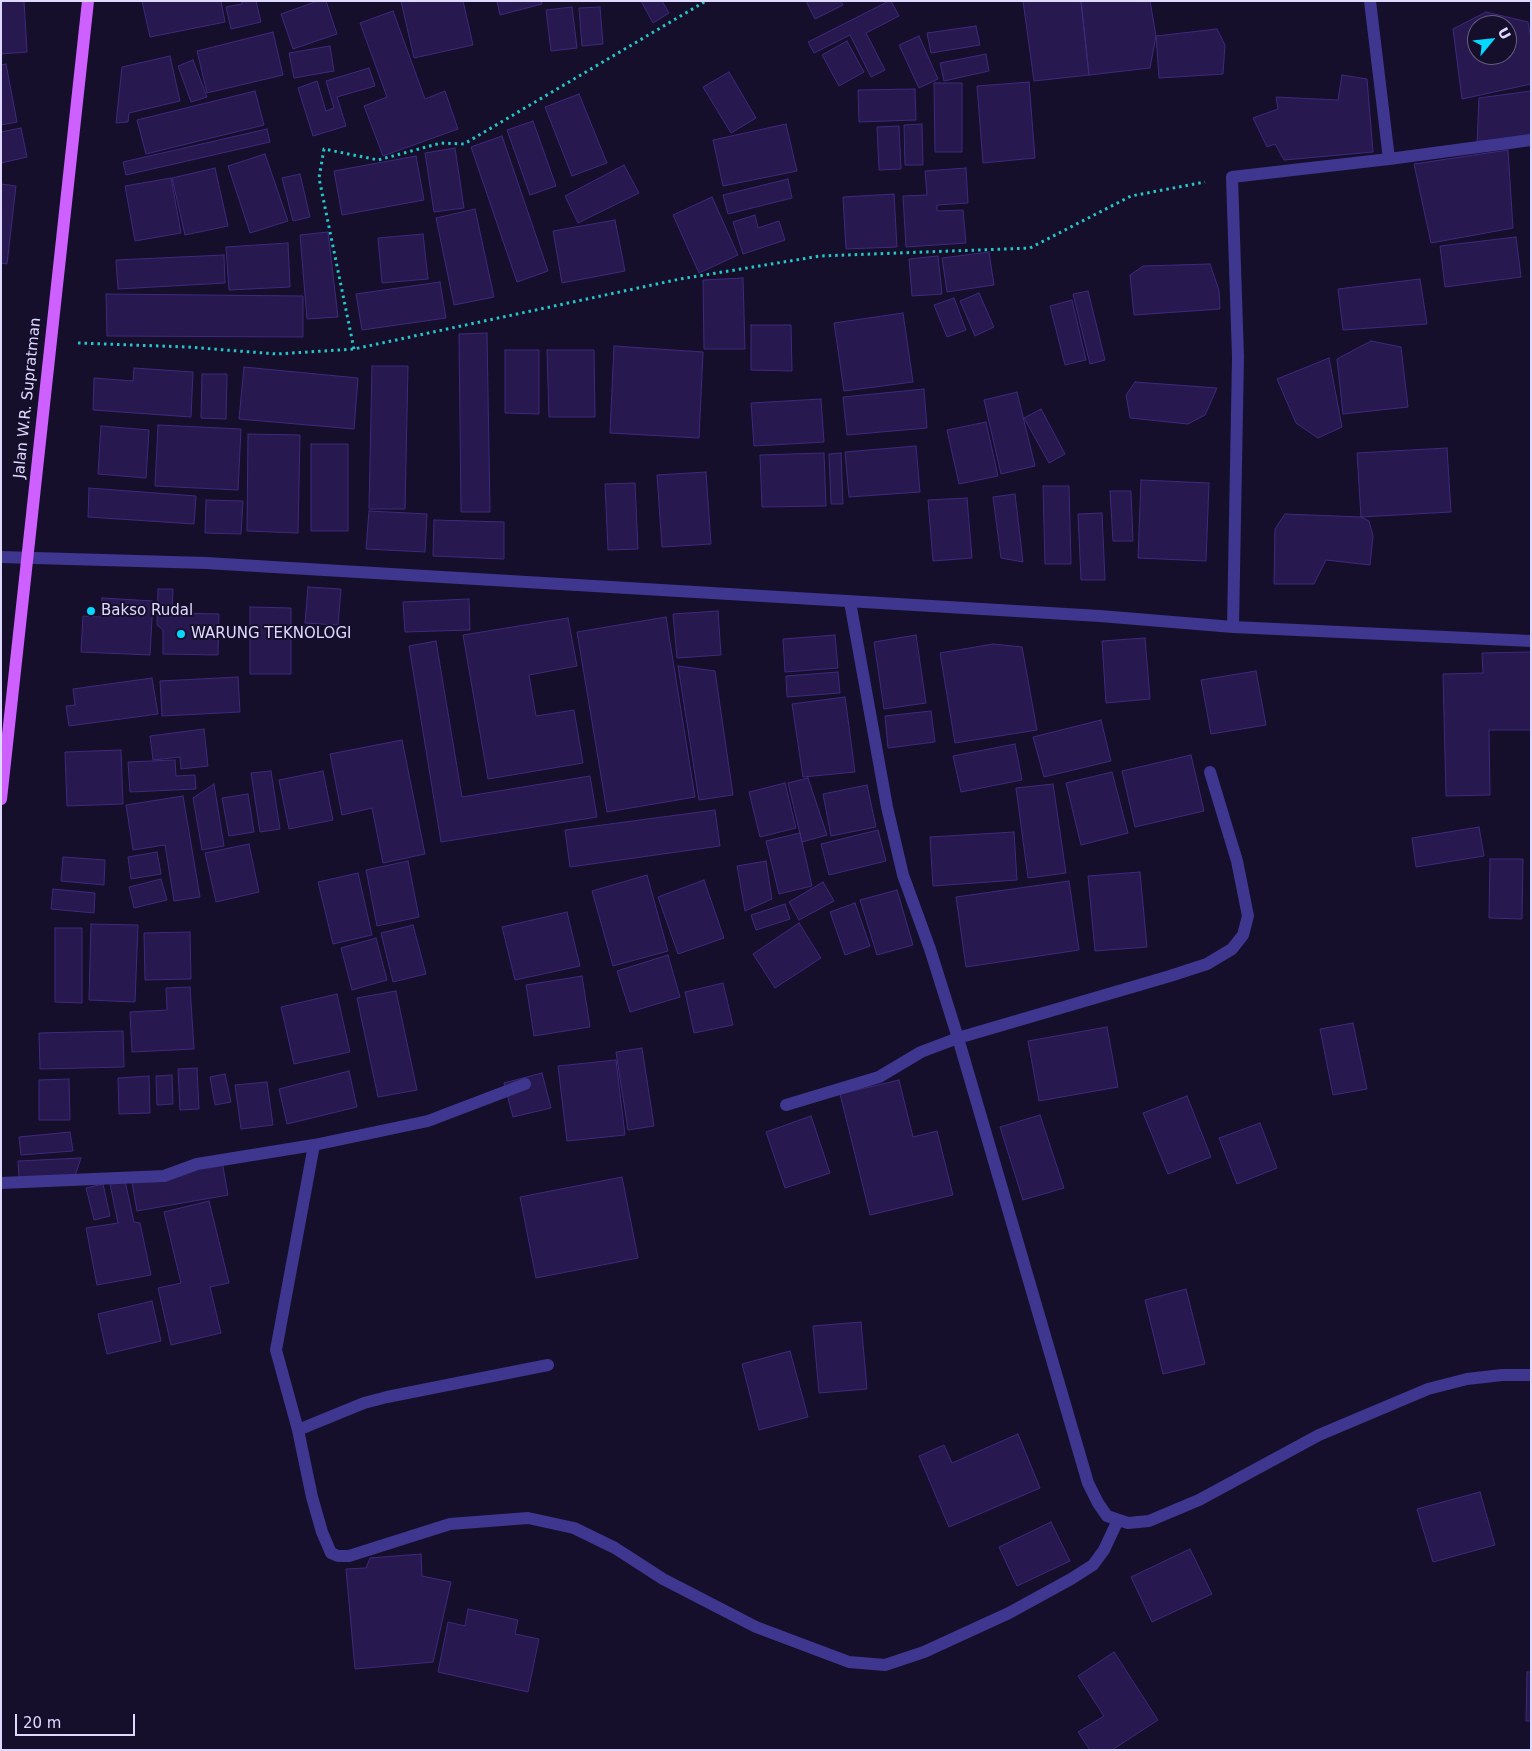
<!DOCTYPE html>
<html>
<head>
<meta charset="utf-8">
<style>
  body { margin:0 }
  #map { position:relative; width:1532px; height:1751px; overflow:hidden; background:#150f2c; font-family:"DejaVu Sans",sans-serif }
  canvas { display:block }
  .frame { position:absolute; inset:0; border:2px solid #e0d9ff; pointer-events:none }
  .north { position:absolute; left:1467px; top:15px; width:50px; height:50px; box-sizing:border-box; background:#150f2c; border:1px solid #666080; border-radius:50%; rotate:62deg; font-size:14px; font-weight:700; line-height:20px; text-align:center; color:#e0d9ff }
  .north::after { content:''; display:block; margin:auto; width:18px; height:22px; background:#05d7ff; clip-path:polygon(50% 0,100% 100%,50% 72%,0 100%) }
  .scale { position:absolute; left:15px; top:1714px; width:120px; height:22px; box-sizing:border-box; border:2px solid #e0d9ff; border-top:0; padding-left:6px; font-size:15px; line-height:18px; white-space:nowrap; color:#e0d9ff; -webkit-text-stroke:4px #150f2c; paint-order:stroke }
</style>
</head>
<body>
<div id="map">
<canvas width="1532" height="1751"></canvas>
<div class="frame"></div>
<div class="north">U</div>
<div class="scale">20 m</div>
</div>
<script>
const ctx = document.querySelector('canvas').getContext('2d');
ctx.lineJoin = 'round';
function fillPath(path, color) {
  ctx.fillStyle = color;
  ctx.fill(path, 'evenodd');
}
function toPath(rows) {
  const path = new Path2D();
  for (const r of rows) {
    path.moveTo(r[0], r[1]);
    for (let i = 2; i < r.length; i += 2) path.lineTo(r[i], r[i + 1]);
  }
  return path;
}
function trace(path, color, width, dash) {
  ctx.strokeStyle = color;
  ctx.lineWidth = width;
  ctx.lineCap = dash ? 'butt' : 'round';
  ctx.setLineDash(dash || []);
  ctx.stroke(path);
}
function write(font, color, halo, rows, align = 'center') {
  ctx.font = font + ' "DejaVu Sans",sans-serif';
  ctx.lineWidth = 4;
  ctx.setLineDash([]);
  ctx.textBaseline = 'middle';
  ctx.strokeStyle = halo;
  ctx.fillStyle = color;
  for (const [text, x, y, turn = 0] of rows) {
    ctx.save();
    ctx.translate(x, y);
    ctx.rotate((+turn || 0) * Math.PI / 180);
    ctx.textAlign = isNaN(turn) ? turn : align;
    if (halo) ctx.strokeText(text, 0, 0);
    ctx.fillText(text, 0, 0);
    ctx.restore();
  }
}
const building = toPath([
  [1,1,24,1,27,52,1,54,1,1],
  [142,1,221,1,225,22,150,37,142,1],
  [242,1,256,1,261,22,231,29,226,7,242,4,242,1],
  [318,1,326,1,337,34,293,49,281,14,318,1],
  [401,1,463,1,473,45,414,58,401,1],
  [497,1,541,1,542,4,500,15,497,1],
  [641,1,662,1,669,13,653,23,641,1],
  [806,1,841,1,843,5,815,19,806,1],
  [889,1,891,1,899,16,866,33,885,70,871,77,850,35,814,53,808,42,889,1],
  [1023,1,1081,1,1089,75,1034,81,1023,1],
  [1081,1,1150,1,1156,36,1150,68,1089,75,1081,1],
  [572,7,577,48,551,51,546,10,572,7],
  [600,7,603,44,582,46,579,8,600,7],
  [393,11,425,99,445,91,458,129,383,156,364,106,387,97,360,23,393,11],
  [1486,12,1528,22,1531,39,1531,84,1462,99,1453,29,1486,12],
  [1477,25,1507,25,1507,55,1477,55,1477,25],
  [976,26,980,45,931,53,927,33,976,26],
  [1217,29,1225,45,1223,74,1159,78,1156,36,1217,29],
  [273,32,283,75,207,93,197,51,273,32],
  [919,36,938,79,919,88,899,45,919,36],
  [847,41,864,72,839,86,822,55,847,41],
  [330,46,334,71,294,78,289,53,330,46],
  [986,54,989,71,944,81,940,63,986,54],
  [170,56,180,101,129,113,128,122,116,123,122,67,170,56],
  [193,60,207,97,191,102,178,66,193,60],
  [6,64,17,122,1,125,1,65,6,64],
  [369,68,375,86,337,97,346,126,313,136,298,88,317,81,326,111,334,108,326,81,369,68],
  [729,72,756,118,731,133,703,87,729,72],
  [1342,75,1367,79,1373,152,1284,160,1275,144,1267,147,1253,118,1278,109,1276,97,1338,100,1342,75],
  [1029,82,1035,158,983,163,977,86,1029,82],
  [934,83,962,83,962,152,935,152,934,83],
  [915,89,916,120,859,122,858,90,915,89],
  [255,91,264,125,146,154,137,120,255,91],
  [1531,91,1531,137,1477,144,1479,98,1531,91],
  [579,94,607,163,572,176,545,107,579,94],
  [533,121,556,186,530,195,507,130,533,121],
  [786,124,797,171,723,186,713,140,786,124],
  [922,124,923,165,905,165,904,125,922,124],
  [899,126,901,169,879,170,877,127,899,126],
  [21,128,27,157,1,163,1,132,21,128],
  [267,129,270,142,126,175,123,162,267,129],
  [502,136,548,271,517,282,471,147,502,136],
  [455,148,464,208,434,212,425,153,455,148],
  [1508,150,1513,228,1431,243,1414,164,1508,150],
  [265,154,288,221,250,233,228,166,265,154],
  [416,156,424,200,342,215,334,171,416,156],
  [624,165,639,193,578,223,565,196,624,165],
  [215,168,228,226,185,235,172,178,215,168],
  [966,168,968,203,937,205,937,211,963,210,966,243,906,247,903,196,927,195,925,171,966,168],
  [300,174,310,217,293,221,282,178,300,174],
  [171,178,181,233,135,241,125,186,171,178],
  [788,179,792,198,728,214,723,195,788,179],
  [1,184,16,186,7,264,1,263,1,184],
  [894,194,897,247,846,249,843,197,894,194],
  [712,197,738,255,699,273,673,215,712,197],
  [475,209,494,297,454,305,436,218,475,209],
  [755,215,758,228,779,221,785,240,743,254,733,222,755,215],
  [615,220,625,271,562,283,553,231,615,220],
  [328,232,338,317,307,319,300,235,328,232],
  [423,234,428,279,382,283,378,238,423,234],
  [1516,237,1521,277,1445,287,1440,246,1516,237],
  [288,243,290,287,229,290,226,247,288,243],
  [989,252,994,285,947,292,942,258,989,252],
  [224,255,225,283,118,289,116,260,224,255],
  [938,256,942,294,912,296,909,259,938,256],
  [1210,264,1219,290,1220,309,1134,315,1130,275,1143,266,1210,264],
  [743,278,745,349,704,349,703,280,743,278],
  [1420,279,1427,324,1343,330,1338,289,1420,279],
  [440,282,446,318,362,330,356,294,440,282],
  [1088,291,1105,360,1090,364,1073,294,1088,291],
  [979,293,994,327,975,336,960,301,979,293],
  [106,294,303,296,303,337,107,336,106,294],
  [954,298,966,330,947,337,934,305,954,298],
  [1072,300,1086,360,1065,365,1050,306,1072,300],
  [903,313,913,382,844,391,834,323,903,313],
  [751,325,791,325,792,371,751,370,751,325],
  [487,333,490,512,461,512,459,334,487,333],
  [1371,341,1401,347,1408,407,1343,414,1337,359,1371,341],
  [614,346,703,352,699,438,610,433,614,346],
  [505,350,539,350,539,414,505,413,505,350],
  [547,350,594,350,595,417,549,417,547,350],
  [1329,358,1342,427,1318,438,1296,423,1277,379,1329,358],
  [372,366,408,366,405,509,369,509,372,366],
  [244,367,358,378,354,429,239,419,244,367],
  [134,368,193,372,191,417,93,410,94,378,133,381,134,368],
  [202,374,227,374,226,419,201,418,202,374],
  [1135,382,1217,388,1205,415,1188,424,1130,418,1126,395,1135,382],
  [924,389,927,428,847,435,843,397,924,389],
  [1017,392,1035,466,1001,474,984,400,1017,392],
  [821,399,824,442,754,446,751,403,821,399],
  [1041,409,1065,454,1049,463,1024,418,1041,409],
  [986,422,998,476,959,484,947,430,986,422],
  [158,425,241,429,238,490,155,486,158,425],
  [101,426,149,430,146,478,98,474,101,426],
  [248,434,300,435,298,533,247,531,248,434],
  [311,444,348,444,348,531,311,531,311,444],
  [916,446,920,492,849,497,845,452,916,446],
  [1447,448,1451,512,1361,517,1357,453,1447,448],
  [824,453,826,506,762,507,760,455,824,453],
  [841,453,843,504,831,504,829,454,841,453],
  [706,472,711,544,662,547,657,475,706,472],
  [1141,480,1209,483,1206,561,1138,558,1141,480],
  [635,483,638,549,608,550,605,484,635,483],
  [1043,486,1069,486,1071,564,1045,564,1043,486],
  [89,488,196,496,194,524,88,517,89,488],
  [1110,491,1131,491,1133,541,1113,541,1110,491],
  [1015,494,1023,562,1001,558,993,497,1015,494],
  [967,498,972,558,933,561,928,500,967,498],
  [206,500,243,501,241,534,205,533,206,500],
  [369,511,427,514,425,552,366,549,369,511],
  [1102,513,1105,580,1081,580,1078,514,1102,513],
  [1285,514,1361,517,1369,521,1373,536,1370,565,1326,560,1314,584,1274,584,1275,529,1285,514],
  [434,520,504,522,504,559,433,556,434,520],
  [308,587,341,589,338,625,305,623,308,587],
  [158,589,173,589,172,613,219,614,218,655,163,654,163,630,157,625,158,589],
  [102,598,153,601,150,655,81,652,83,616,101,617,102,598],
  [469,599,470,630,405,632,403,602,469,599],
  [250,607,291,608,291,674,250,674,250,607],
  [718,611,721,655,677,658,673,614,718,611],
  [666,617,695,797,607,812,577,632,666,617],
  [568,618,577,666,529,675,536,716,574,710,583,763,488,779,463,635,568,618],
  [835,635,838,668,785,672,783,639,835,635],
  [916,635,926,703,884,709,874,642,916,635],
  [1145,638,1150,699,1106,703,1102,641,1145,638],
  [436,641,462,797,590,776,597,817,441,842,409,646,436,641],
  [993,644,1022,647,1037,730,955,743,940,653,993,644],
  [1531,652,1531,730,1489,730,1490,795,1446,796,1443,674,1483,673,1482,653,1531,652],
  [678,666,715,671,733,795,699,800,678,666],
  [1256,671,1266,725,1211,734,1201,680,1256,671],
  [838,672,840,693,787,697,786,676,838,672],
  [238,677,240,712,162,716,160,681,238,677],
  [152,678,158,714,69,726,66,706,75,705,73,689,152,678],
  [845,697,855,772,803,777,792,704,845,697],
  [931,711,935,742,888,748,885,716,931,711],
  [1101,720,1111,761,1044,777,1033,737,1101,720],
  [204,729,208,766,181,769,180,757,153,760,150,736,204,729],
  [402,740,425,854,383,863,372,808,342,815,330,754,402,740],
  [1015,744,1022,780,961,792,953,756,1015,744],
  [121,750,123,804,67,806,65,752,121,750],
  [1191,755,1204,811,1135,827,1122,771,1191,755],
  [175,760,176,776,195,775,196,789,130,792,128,762,175,760],
  [271,771,280,829,260,832,251,773,271,771],
  [323,771,333,820,289,829,279,780,323,771],
  [1112,772,1128,833,1081,845,1066,783,1112,772],
  [808,778,827,835,802,842,788,783,808,778],
  [785,783,796,828,760,837,749,792,785,783],
  [214,784,224,846,202,850,193,798,214,784],
  [1053,784,1066,873,1028,878,1016,788,1053,784],
  [867,785,876,827,831,836,823,794,867,785],
  [248,794,254,832,229,836,222,798,248,794],
  [183,796,200,897,174,901,165,845,133,850,126,805,183,796],
  [715,810,720,846,570,867,565,830,715,810],
  [1479,827,1484,856,1416,867,1412,838,1479,827],
  [878,830,886,861,829,875,821,844,878,830],
  [1014,832,1017,880,933,886,930,837,1014,832],
  [800,833,812,886,779,894,766,841,800,833],
  [249,844,259,892,216,902,205,853,249,844],
  [157,852,161,874,131,879,128,857,157,852],
  [63,857,105,860,104,885,61,881,63,857],
  [1490,859,1523,859,1522,919,1489,918,1490,859],
  [408,861,419,917,377,926,366,870,408,861],
  [766,861,772,899,745,911,737,866,766,861],
  [1140,872,1147,947,1095,951,1088,876,1140,872],
  [358,873,372,935,333,944,318,882,358,873],
  [647,875,668,951,613,966,592,891,647,875],
  [161,879,167,900,134,908,129,887,161,879],
  [704,880,724,938,678,954,658,897,704,880],
  [1069,881,1079,950,966,967,956,897,1069,881],
  [823,882,834,901,799,920,789,902,823,882],
  [53,889,95,893,94,913,51,909,53,889],
  [897,890,913,945,877,955,860,900,897,890],
  [855,903,870,946,845,955,830,912,855,903],
  [785,904,790,919,756,930,751,915,785,904],
  [567,912,580,966,515,980,502,927,567,912],
  [799,923,821,958,775,988,753,954,799,923],
  [91,924,138,925,135,1002,89,1000,91,924],
  [413,925,426,974,393,982,381,933,413,925],
  [55,928,82,928,82,1003,55,1002,55,928],
  [190,932,191,979,145,980,144,933,190,932],
  [376,938,387,980,352,990,341,948,376,938],
  [668,955,680,997,630,1012,617,971,668,955],
  [582,976,590,1027,534,1036,526,985,582,976],
  [723,983,733,1025,694,1033,685,992,723,983],
  [190,987,194,1049,132,1052,130,1012,167,1010,166,988,190,987],
  [396,991,417,1090,378,1097,357,998,396,991],
  [337,994,350,1052,294,1064,281,1007,337,994],
  [1353,1023,1367,1089,1333,1095,1320,1029,1353,1023],
  [1107,1027,1118,1087,1039,1101,1028,1041,1107,1027],
  [123,1031,124,1067,40,1069,39,1033,123,1031],
  [642,1048,654,1126,628,1130,616,1052,642,1048],
  [616,1060,625,1135,567,1141,558,1066,616,1060],
  [197,1068,199,1109,180,1110,178,1069,197,1068],
  [349,1071,357,1107,287,1124,279,1089,349,1071],
  [542,1073,551,1108,513,1117,504,1083,542,1073],
  [225,1074,231,1102,215,1105,210,1077,225,1074],
  [172,1075,173,1104,157,1105,156,1076,172,1075],
  [149,1076,150,1113,119,1114,118,1078,149,1076],
  [69,1079,70,1120,39,1120,39,1080,69,1079],
  [899,1080,913,1137,937,1131,953,1195,870,1215,840,1094,899,1080],
  [267,1082,273,1125,241,1129,235,1085,267,1082],
  [1187,1096,1211,1157,1168,1174,1143,1113,1187,1096],
  [1040,1115,1064,1188,1023,1200,1000,1127,1040,1115],
  [811,1116,830,1173,785,1188,766,1132,811,1116],
  [1260,1123,1277,1168,1237,1184,1219,1138,1260,1123],
  [70,1132,73,1151,21,1155,19,1137,70,1132],
  [81,1158,75,1176,19,1178,18,1161,81,1158],
  [222,1161,228,1195,137,1211,131,1177,222,1161],
  [124,1176,134,1222,140,1223,151,1275,97,1285,86,1228,118,1223,109,1179,124,1176],
  [622,1177,638,1258,536,1278,520,1197,622,1177],
  [103,1184,110,1216,94,1220,86,1188,103,1184],
  [209,1201,229,1283,210,1287,221,1333,171,1345,158,1288,181,1283,164,1212,209,1201],
  [1186,1289,1205,1364,1163,1374,1145,1300,1186,1289],
  [152,1301,161,1341,107,1354,98,1314,152,1301],
  [861,1322,867,1389,819,1393,813,1326,861,1322],
  [790,1351,808,1417,759,1430,742,1364,790,1351],
  [1018,1434,1040,1488,949,1527,919,1456,944,1445,952,1463,1018,1434],
  [1480,1492,1495,1545,1433,1562,1417,1509,1480,1492],
  [1051,1522,1070,1561,1017,1586,999,1547,1051,1522],
  [1190,1549,1212,1594,1152,1622,1131,1577,1190,1549],
  [421,1554,422,1576,451,1582,433,1662,355,1669,346,1569,366,1568,370,1558,421,1554],
  [468,1609,518,1620,515,1634,539,1639,528,1692,438,1672,448,1622,465,1626,468,1609],
  [1114,1652,1158,1720,1112,1750,1090,1750,1078,1732,1104,1716,1078,1676,1114,1652],
  [1527,1672,1531,1672,1531,1721,1526,1721,1527,1672]
]);
const path = toPath([
  [78,343,187,347,277,354,354,349,680,279,820,256,1030,248,1131,196,1205,182],
  [354,349,319,178,324,149,378,160,441,143,464,144,706,1]
]);
const minor = toPath([
  [1389,159,1531,140],
  [1,557,206,563,1100,616,1233,627,1531,641],
  [850,602,887,807,903,875,930,949,958,1038,1088,1483,1098,1503,1107,1516,1128,1523,1149,1521,1199,1500,1319,1435,1428,1389,1467,1379,1502,1375,1531,1375],
  [1233,627,1238,357,1232,177,1389,159,1370,1],
  [786,1105,879,1077,921,1052,958,1038,1170,976,1207,964,1232,949,1243,935,1248,916,1237,861,1210,772],
  [1,1183,164,1176,197,1164,314,1145,428,1121,525,1084],
  [548,1365,387,1397,364,1403,298,1430,312,1497,322,1532,331,1553,338,1556,349,1556,450,1524,528,1518,574,1528,615,1548,663,1579,756,1627,849,1662,885,1665,924,1652,1009,1613,1071,1579,1093,1565,1104,1550,1118,1520],
  [298,1430,276,1350,314,1145]
]);
const major = toPath([
  [1,799,88,1]
]);
const markers = [
  [91,611,5,"#05d7ff"],
  [181,634,5,"#05d7ff"]
];
const streetNames = [
  ["Jalan W.R. Supratman",28,398,-84]
];
const poiNames = [
  ["Bakso Rudal",101,611],
  ["WARUNG TEKNOLOGI",191,634]
];
fillPath(building, '#27194f');
trace(building, '#3f297d', 1);
trace(path, '#25c7c7', 3, [2.5, 4]);
trace(minor, '#3e368f', 12);
trace(major, '#cd60ff', 12);
for (const [x, y, r, color] of markers) {
  const dot = new Path2D();
  dot.arc(x, y, r, 0, 2 * Math.PI);
  ctx.fillStyle = color;
  ctx.fill(dot);
  trace(dot, '#150f2c', 2);
}
write('15px', '#e0d9ff', '#150f2c', streetNames);
write('15px', '#e0d9ff', '#150f2c', poiNames, 'left');
</script>
</body>
</html>
